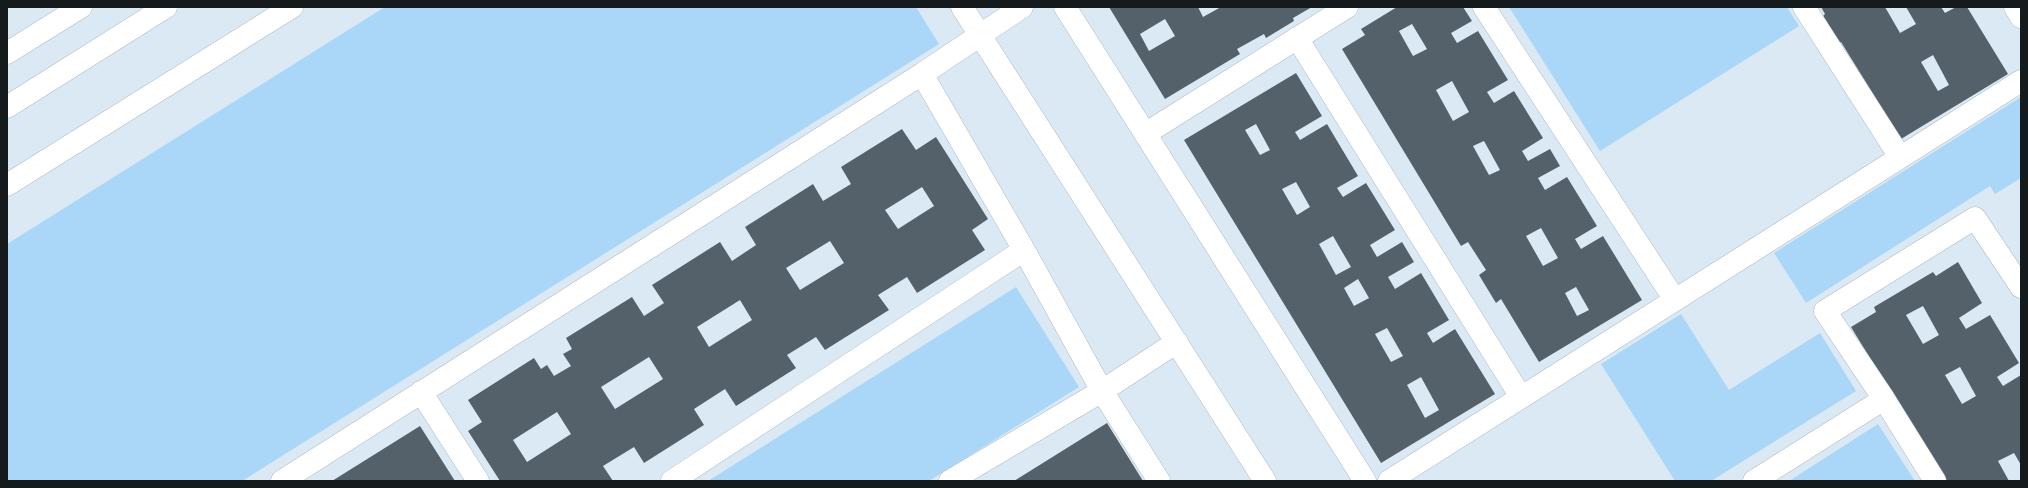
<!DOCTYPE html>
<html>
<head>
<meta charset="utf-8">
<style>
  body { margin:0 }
  #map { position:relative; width:2028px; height:488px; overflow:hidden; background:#dbe9f4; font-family:Arial,sans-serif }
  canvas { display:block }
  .frame { position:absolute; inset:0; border:8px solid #151a1d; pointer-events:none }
</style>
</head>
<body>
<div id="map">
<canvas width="2028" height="488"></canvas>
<div class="frame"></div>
</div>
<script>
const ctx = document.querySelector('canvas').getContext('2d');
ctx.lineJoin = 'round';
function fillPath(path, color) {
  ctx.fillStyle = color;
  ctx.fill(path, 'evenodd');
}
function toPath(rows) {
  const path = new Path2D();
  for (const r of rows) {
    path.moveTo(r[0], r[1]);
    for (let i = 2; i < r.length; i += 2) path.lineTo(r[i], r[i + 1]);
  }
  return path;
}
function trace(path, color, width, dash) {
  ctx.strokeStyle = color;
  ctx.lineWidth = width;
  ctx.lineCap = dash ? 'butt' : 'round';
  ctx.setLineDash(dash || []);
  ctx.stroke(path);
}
const green = toPath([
  [385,7,916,7,939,44,242,481,7,481,7,244],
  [1509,7,1787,7,1799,26,1600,151],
  [2021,97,2021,178,1995,194,1990,186,1806,303,1774,253],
  [1016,287,1079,387,929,481,708,481],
  [1681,314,1729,390,1820,333,1856,391,1711,481,1675,481,1601,364],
  [1878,424,1915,481,1789,481]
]);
const building = toPath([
  [1109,7,1198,7,1203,17,1221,7,1312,7,1293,18,1294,21,1266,38,1264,34,1237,49,1240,54,1165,99],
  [1165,19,1175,36,1149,51,1140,34],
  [1397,7,1463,7,1472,21,1451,33,1457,43,1478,31,1508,80,1487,92,1494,103,1514,91,1543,138,1522,151,1528,161,1550,149,1560,166,1538,178,1545,190,1567,177,1597,226,1575,239,1581,249,1603,236,1642,300,1539,362,1501,299,1496,303,1479,275,1486,270,1468,242,1461,246,1342,49,1365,35,1361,29],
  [1412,24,1427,49,1413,56,1399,31],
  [1452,81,1469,112,1453,121,1436,90],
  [1484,141,1500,170,1489,175,1473,146],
  [1541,228,1558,258,1543,266,1526,236],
  [1576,287,1589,310,1577,316,1565,293],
  [1821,7,1885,7,1900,33,1916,24,1906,7,1941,7,1945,13,1956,7,1967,7,2008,74,1901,139,1841,42,1839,43,1823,16,1825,14],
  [1933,55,1949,85,1938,91,1921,62],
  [1296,73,1322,116,1295,132,1300,140,1327,124,1358,176,1337,188,1343,197,1366,183,1395,230,1370,245,1377,257,1402,242,1414,262,1388,277,1395,289,1421,273,1449,320,1427,333,1433,343,1455,329,1495,394,1381,463,1184,140],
  [1256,124,1270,150,1260,155,1245,130],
  [1296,182,1310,207,1297,215,1282,189],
  [1333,236,1351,267,1336,275,1319,244],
  [1358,279,1369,298,1354,306,1344,288],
  [1387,328,1403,356,1391,362,1375,334],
  [1421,377,1439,410,1425,418,1407,385],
  [902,129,916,150,936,137,988,219,972,230,985,250,917,293,907,277,878,295,889,310,825,350,816,337,787,355,796,368,736,406,725,389,694,409,704,425,644,463,634,447,603,466,613,481,500,481,468,431,482,422,468,400,534,358,541,369,547,365,554,376,571,366,563,354,572,349,566,338,632,297,644,316,664,303,652,285,720,242,732,261,756,245,745,227,813,184,823,201,851,184,841,167],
  [922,187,934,206,898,229,885,210],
  [830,241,844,263,800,290,786,268],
  [740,300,752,320,709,347,697,327],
  [649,357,663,379,615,409,601,387],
  [557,412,571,434,527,462,513,440],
  [1958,262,1982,303,1959,318,1966,329,1990,315,2019,363,1997,377,2003,386,2021,375,2021,465,2014,453,1998,461,2009,481,1945,481,1851,327,1876,312,1874,307,1933,272,1936,276],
  [1923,306,1939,335,1923,344,1906,315],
  [1960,367,1976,396,1962,404,1945,375],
  [1107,423,1143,481,1014,481],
  [420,426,455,481,332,481]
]);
const minor = toPath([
  [962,7,1265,481],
  [1065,7,1365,481],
  [1484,7,1675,300],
  [1804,7,1900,157],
  [2015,7,2021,17],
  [1297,38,1521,397],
  [922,74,1024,250,1102,391,1159,481],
  [1145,134,1347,7],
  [7,185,292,7],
  [421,392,478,481],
  [282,481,922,74,1022,7],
  [672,481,1024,250],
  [950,481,1102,391,1177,342],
  [1389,481,2021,81],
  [1754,481,1884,399],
  [1935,481,1884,399,1825,311,1975,218,2021,287]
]);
const tertiary = toPath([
  [7,53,81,7],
  [7,107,166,7]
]);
fillPath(green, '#aad6f8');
fillPath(building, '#55616a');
trace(minor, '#aebbc6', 23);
trace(tertiary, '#aebbc6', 23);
trace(minor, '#fff', 22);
trace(tertiary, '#fff', 22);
</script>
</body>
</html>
